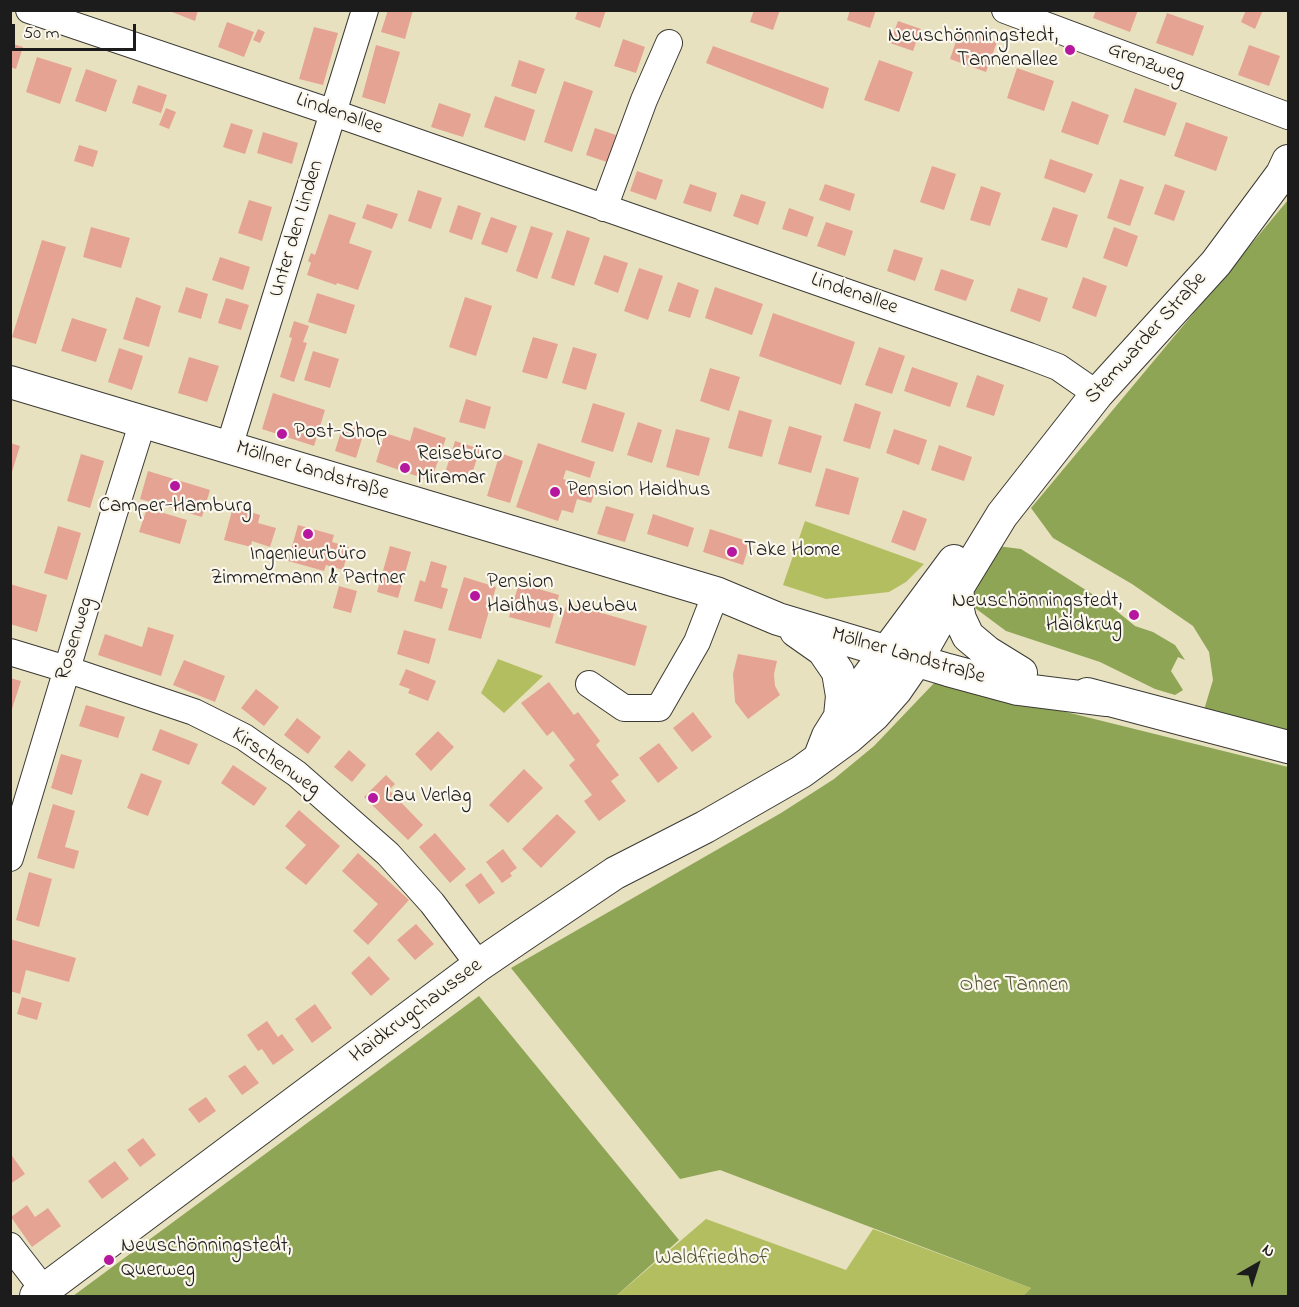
<!DOCTYPE html>
<html>
<head>
<meta charset="utf-8">
<style>
  body { margin:0 }
  #map { position:relative; width:1299px; height:1307px; overflow:hidden; background:#e8e1bf; font-family:"Indie Flower",sans-serif }
  canvas { display:block }
  .frame { position:absolute; inset:0; border:12px solid #1c1c1c; pointer-events:none }
  .north { position:absolute; left:1227px; top:1235px; width:60px; height:60px; -webkit-text-stroke:4px #fbf7ec; paint-order:stroke; rotate:39deg; font-size:16px; font-weight:700; line-height:24px; text-align:center; color:#1c1c1c }
  .north::after { content:''; display:block; margin:auto; width:21px; height:27px; background:#1c1c1c; clip-path:polygon(50% 0,100% 100%,50% 72%,0 100%) }
  .scale { position:absolute; left:12px; top:24px; width:124px; height:27px; box-sizing:border-box; border:3px solid #1c1c1c; border-top:0; padding-left:8px; font-size:18px; line-height:21px; white-space:nowrap; color:#1c1c1c; -webkit-text-stroke:4px #fbf7ec; paint-order:stroke }
</style>
</head>
<body>
<div id="map">
<canvas width="1299" height="1307"></canvas>
<div class="frame"></div>
<div class="north">N</div>
<div class="scale">50 m</div>
</div>
<script>
const ctx = document.querySelector('canvas').getContext('2d');
ctx.lineJoin = 'round';
function fillPath(path, color) {
  ctx.fillStyle = color;
  ctx.fill(path, 'evenodd');
}
function toPath(rows) {
  const path = new Path2D();
  for (const r of rows) {
    path.moveTo(r[0], r[1]);
    for (let i = 2; i < r.length; i += 2) path.lineTo(r[i], r[i + 1]);
  }
  return path;
}
function trace(path, color, width, dash) {
  ctx.strokeStyle = color;
  ctx.lineWidth = width;
  ctx.lineCap = dash ? 'butt' : 'round';
  ctx.setLineDash(dash || []);
  ctx.stroke(path);
}
function write(font, color, halo, rows, align = 'center') {
  ctx.font = font + ' "Indie Flower",sans-serif';
  ctx.lineWidth = 4.5;
  ctx.setLineDash([]);
  ctx.textBaseline = 'middle';
  ctx.strokeStyle = halo;
  ctx.fillStyle = color;
  for (const [text, x, y, turn = 0] of rows) {
    ctx.save();
    ctx.translate(x, y);
    ctx.rotate((+turn || 0) * Math.PI / 180);
    ctx.textAlign = isNaN(turn) ? turn : align;
    if (halo) ctx.strokeText(text, 0, 0);
    ctx.fillText(text, 0, 0);
    ctx.restore();
  }
}
const green = toPath([
  [805,521,924,564,906,582,889,592,826,599,783,585],
  [498,659,543,676,504,713,481,693],
  [706,1219,846,1270,873,1229,1031,1288,1023,1296,616,1296]
]);
const forest = toPath([
  [1288,200,1288,731,1204,710,1213,680,1209,652,1193,626,1132,584,1053,538,1031,508],
  [997,546,1021,549,1108,604,1135,626,1153,632,1175,645,1185,660,1178,657,1171,671,1183,690,1175,695,1155,689,1100,662,1006,631,975,608,973,597,980,573],
  [937,680,1288,767,1288,1296,1023,1296,1031,1288,720,1170,680,1179,511,968,781,813,834,779,874,746],
  [479,996,679,1240,616,1296,73,1296]
]);
const building = toPath([
  [167,10,198,10,195,21],
  [388,10,413,10,405,39,381,32],
  [578,10,606,10,600,28,575,19],
  [754,10,780,10,773,30,750,22],
  [850,10,876,10,870,28,847,20],
  [1096,10,1138,10,1130,32,1093,18],
  [1246,10,1263,10,1255,29,1241,22],
  [1167,13,1204,26,1193,56,1156,43],
  [898,21,921,29,913,51,890,43],
  [227,22,254,32,244,57,218,47],
  [314,27,338,33,323,85,299,79],
  [258,29,265,32,260,43,253,40],
  [960,29,997,42,986,72,950,59],
  [623,39,645,47,636,73,614,66],
  [10,43,23,47,16,69,10,67],
  [376,45,400,52,385,104,362,97],
  [1249,45,1280,56,1269,86,1238,75],
  [713,46,829,88,823,109,706,63],
  [37,57,72,68,60,104,26,92],
  [519,60,545,69,536,94,511,86],
  [879,60,913,72,899,112,864,100],
  [1017,68,1054,81,1044,111,1007,98],
  [86,69,117,80,106,112,75,101],
  [564,81,593,91,572,152,544,142],
  [138,85,167,95,161,113,132,103],
  [1135,88,1177,103,1165,136,1123,122],
  [495,96,535,110,525,141,484,127],
  [1072,101,1109,115,1098,145,1061,132],
  [439,103,471,114,463,137,431,127],
  [166,108,176,112,169,129,159,125],
  [1186,122,1228,137,1216,171,1174,156],
  [231,123,253,130,245,154,223,147],
  [595,128,616,135,607,162,586,155],
  [263,132,298,143,292,164,257,153],
  [79,145,98,151,93,167,74,161],
  [1050,159,1093,174,1085,193,1044,178],
  [932,166,956,174,944,210,920,202],
  [637,171,663,180,656,200,630,191],
  [1120,179,1144,187,1130,226,1107,218],
  [690,184,717,193,711,212,683,203],
  [825,184,855,194,850,211,819,200],
  [1165,184,1185,191,1174,221,1154,214],
  [981,186,1001,193,990,226,970,220],
  [418,190,442,198,431,229,408,221],
  [741,194,766,202,758,225,733,216],
  [249,200,272,207,262,241,238,233],
  [367,204,398,214,392,229,362,218],
  [458,205,481,213,472,240,449,232],
  [1053,207,1078,215,1067,248,1041,240],
  [789,208,814,217,807,237,782,229],
  [329,214,356,223,349,243,372,251,358,290,337,283,336,285,307,275,311,263,308,261,311,253,315,255],
  [491,217,517,226,507,253,481,244],
  [826,222,853,231,845,256,817,246],
  [531,226,553,233,537,279,516,271],
  [91,227,130,238,121,268,83,257],
  [1114,227,1138,236,1127,267,1103,258],
  [567,230,590,238,574,286,551,278],
  [42,240,66,247,36,344,12,337],
  [894,249,923,258,915,281,887,271],
  [604,255,628,263,618,293,594,284],
  [220,257,250,267,243,290,212,280],
  [639,268,663,276,648,320,624,311],
  [941,269,974,280,966,301,934,290],
  [1083,277,1107,286,1096,317,1072,308],
  [678,282,699,290,690,318,668,311],
  [186,287,208,294,201,319,178,312],
  [715,287,763,304,752,335,705,318],
  [1018,288,1048,298,1040,322,1010,311],
  [317,293,355,305,346,334,308,322],
  [136,297,161,306,149,347,123,339],
  [465,297,492,306,476,356,449,347],
  [226,298,249,305,241,330,218,323],
  [773,313,855,342,841,385,759,356],
  [72,318,107,329,96,362,61,351],
  [294,321,309,326,303,342,307,343,294,382,280,377,292,338,289,337],
  [533,337,558,344,547,379,522,372],
  [573,347,597,354,586,390,562,383],
  [879,347,905,356,892,394,865,385],
  [119,348,143,356,132,390,108,382],
  [313,351,339,359,330,388,304,380],
  [189,357,219,366,207,402,178,393],
  [912,367,958,383,950,407,904,391],
  [710,368,740,377,729,411,700,401],
  [977,375,1004,385,994,416,966,407],
  [273,393,325,410,314,446,262,429],
  [466,399,491,407,485,429,459,422],
  [593,403,625,413,613,452,581,442],
  [855,403,881,412,870,449,843,441],
  [739,410,772,420,762,457,728,448],
  [344,422,365,429,356,458,335,451],
  [638,422,662,430,652,463,627,455],
  [789,426,822,436,811,473,778,464],
  [414,427,446,438,431,481,376,462,385,433,410,441],
  [676,429,710,438,699,476,666,467],
  [894,429,927,440,919,465,886,453],
  [455,441,480,449,470,480,445,473],
  [10,443,20,446,11,475,10,475],
  [538,443,595,462,590,478,566,470,563,479,596,489,591,503,577,499,573,513,562,510,558,521,516,507],
  [939,445,972,457,964,481,931,470],
  [500,453,523,461,510,503,487,496],
  [81,454,104,461,90,508,67,501],
  [826,468,859,478,849,515,815,506],
  [148,471,210,490,202,517,140,499],
  [606,506,634,514,625,542,597,534],
  [233,507,260,515,258,523,276,528,270,547,252,541,251,547,224,540],
  [147,508,187,520,180,544,139,532],
  [903,510,927,519,915,551,891,542],
  [653,514,694,528,688,547,647,534],
  [298,525,334,535,332,542,349,547,343,570,326,565,324,571,288,561],
  [58,526,81,533,67,580,44,573],
  [710,529,750,542,743,565,703,552],
  [390,546,411,552,398,598,377,592],
  [431,561,447,566,441,587,448,589,442,609,414,601,420,580,425,582],
  [464,577,496,587,481,639,448,630],
  [519,583,559,595,550,628,509,617],
  [10,584,47,595,37,632,10,624],
  [339,586,357,591,351,613,333,608],
  [567,603,647,626,635,666,555,643],
  [148,627,174,635,161,676,98,655,105,634,142,647],
  [404,630,436,639,429,664,397,654],
  [738,654,777,661,774,674,775,686,780,695,748,719,735,702,733,674],
  [184,660,225,676,215,702,173,685],
  [406,669,436,681,428,701,408,693,410,689,399,685],
  [10,678,21,681,11,712,10,712],
  [549,682,574,715,578,712,600,741,596,745,619,775,611,781,626,801,599,821,584,801,592,795,569,765,575,760,553,731,547,736,521,703],
  [256,689,279,707,264,726,241,708],
  [86,705,125,717,118,738,79,726],
  [693,712,712,737,692,752,673,728],
  [297,718,321,737,308,754,284,735],
  [160,729,198,744,189,765,152,750],
  [438,731,454,747,431,771,415,754],
  [659,743,678,768,658,783,639,758],
  [349,750,366,765,352,782,334,767],
  [61,754,82,760,72,795,51,788],
  [233,765,267,788,254,806,221,783],
  [524,769,543,788,508,823,489,805],
  [141,773,162,781,148,816,127,808],
  [386,775,395,784,389,790,423,825,408,840,364,797],
  [53,804,75,811,65,847,79,851,74,869,37,858],
  [299,810,340,846,306,885,285,868,306,845,285,826],
  [557,814,576,832,541,868,522,849],
  [435,833,466,869,450,883,419,847],
  [503,849,517,868,510,873,512,876,502,883,486,862],
  [358,853,409,900,368,945,353,931,378,904,342,871],
  [29,872,52,879,39,927,16,920],
  [481,873,495,893,479,904,465,885],
  [416,924,434,944,415,960,397,940],
  [10,939,76,958,69,982,26,970,20,994,10,991],
  [369,956,390,979,371,996,351,973],
  [22,997,42,1003,37,1020,17,1014],
  [315,1004,332,1028,312,1043,295,1019],
  [267,1021,278,1037,282,1034,294,1050,273,1065,262,1049,258,1051,247,1035],
  [245,1065,259,1083,242,1095,228,1076],
  [206,1097,216,1111,199,1123,188,1109],
  [143,1138,156,1155,140,1167,127,1150],
  [10,1153,25,1174,10,1184],
  [115,1161,129,1179,102,1199,88,1181],
  [27,1205,35,1217,48,1208,61,1226,32,1247,11,1217]
]);
const minor = toPath([
  [29,10,334,113,1029,356,1058,367,1097,394],
  [1005,10,1288,116],
  [604,208,644,100,669,43],
  [229,447,365,10],
  [10,652,66,669,194,712,244,737,297,774,388,854,432,903,479,965],
  [589,684,624,708,659,708,697,642,716,593],
  [10,858,114,513,143,421],
  [10,1246,44,1290]
]);
const major = toPath([
  [10,382,716,593,778,619,948,670,1018,689,1105,700],
  [958,587,957,605,960,619,968,636,987,652,1021,673],
  [796,631,823,650,838,672,842,696,840,716],
  [1087,694,1288,747],
  [821,754,828,736,850,701,954,561],
  [36,1296,479,965,520,937,615,873,705,827,801,772,849,737,874,715,896,690,916,661,958,587,1002,515,1097,394,1216,263,1282,174,1288,161]
]);
const markers = [
  [1070,50,6,"#b5179e"],
  [282,434,6,"#b5179e"],
  [405,468,6,"#b5179e"],
  [175,486,6,"#b5179e"],
  [555,492,6,"#b5179e"],
  [308,534,6,"#b5179e"],
  [732,552,6,"#b5179e"],
  [475,596,6,"#b5179e"],
  [1134,615,6,"#b5179e"],
  [373,798,6,"#b5179e"],
  [109,1260,6,"#b5179e"]
];
const poiNames = [
  ["Neuschönningstedt,",1058,38,"right"],
  ["Tannenallee",1058,62,"right"],
  ["Post-Shop",294,434],
  ["Reisebüro",417,456],
  ["Miramar",417,480],
  ["Pension Haidhus",567,492],
  ["Camper-Hamburg",175,508,"center"],
  ["Take Home",744,552],
  ["Ingenieurbüro",308,556,"center"],
  ["Zimmermann & Partner",308,580,"center"],
  ["Pension",487,584],
  ["Haidhus, Neubau",487,608],
  ["Neuschönningstedt,",1122,603,"right"],
  ["Haidkrug",1122,627,"right"],
  ["Lau Verlag",385,798],
  ["Neuschönningstedt,",121,1248],
  ["Querweg",121,1272]
];
const streetNames = [
  ["Grenzweg",1146,64,21],
  ["Lindenallee",339,115,19],
  ["Unter den Linden",298,229,-73],
  ["Lindenallee",854,295,19],
  ["Stemwarder Straße",1147,339,-48],
  ["Möllner Landstraße",312,472,17],
  ["Rosenweg",76,639,-73],
  ["Möllner Landstraße",908,657,16],
  ["Kirschenweg",275,763,35],
  ["Haidkrugchaussee",417,1012,-37]
];
const parkNames = [
  ["Oher Tannen",1014,987],
  ["Waldfriedhof",712,1260]
];
fillPath(green, '#b3be60');
fillPath(forest, '#8ea556');
fillPath(building, '#e5a393');
trace(minor, '#3b3a34', 28);
trace(major, '#3b3a34', 34);
trace(minor, '#fff', 26);
trace(major, '#fff', 32);
for (const [x, y, r, color] of markers) {
  const dot = new Path2D();
  dot.arc(x, y, r, 0, 2 * Math.PI);
  ctx.fillStyle = color;
  ctx.fill(dot);
  trace(dot, '#fbf7ec', 2);
}
write('21px', '#1c1c1c', '#fbf7ec', poiNames, 'left');
write('21px', '#1c1c1c', '#fbf7ec', streetNames);
write('21px', '#515534', '#fbf7ec', parkNames);
</script>
</body>
</html>
